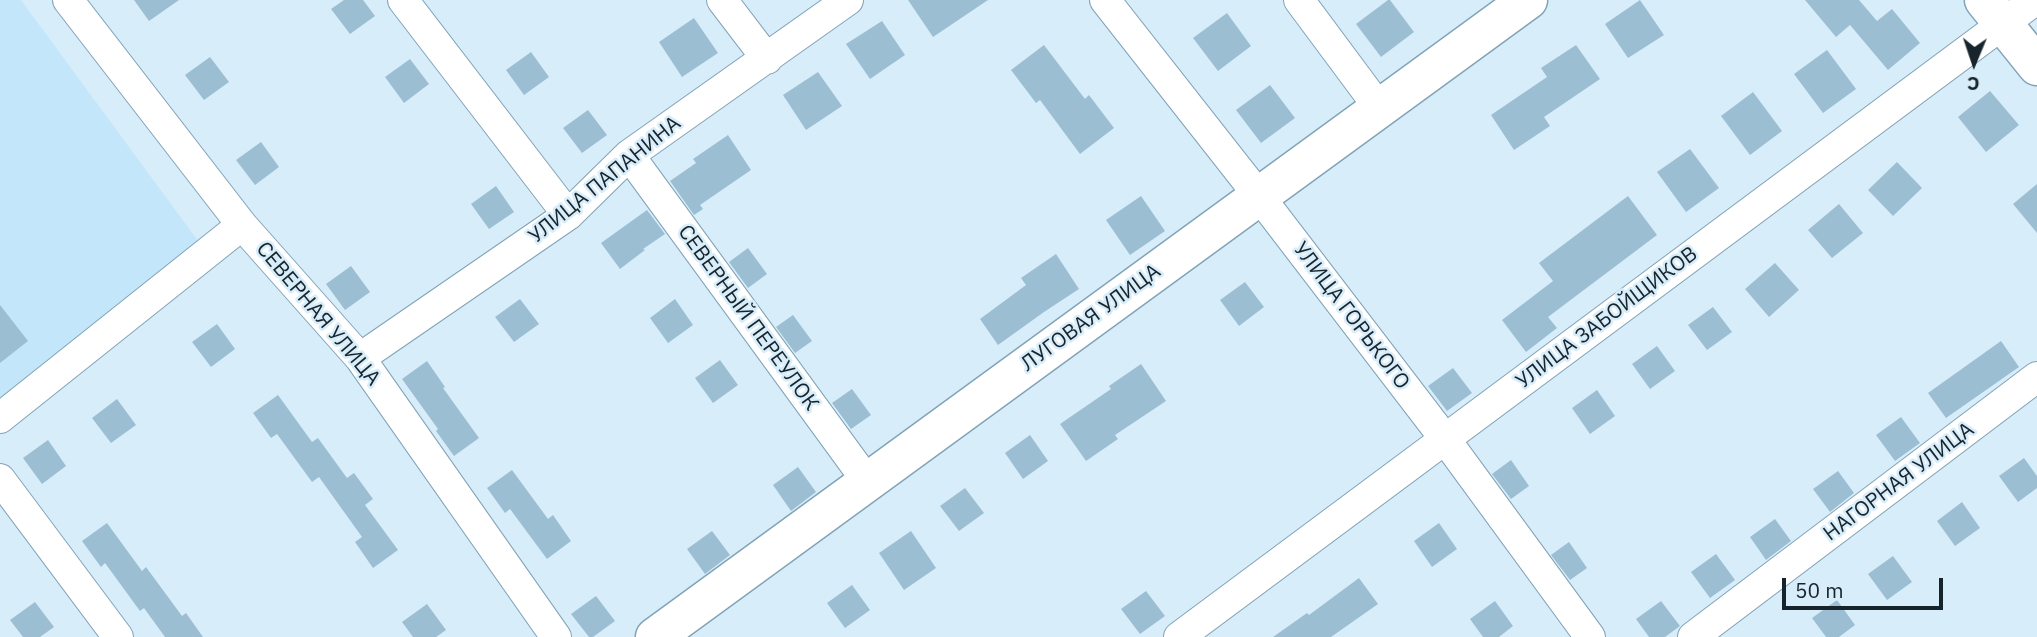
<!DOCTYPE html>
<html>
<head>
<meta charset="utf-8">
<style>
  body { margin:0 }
  #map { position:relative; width:2037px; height:637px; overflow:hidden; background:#d8edfa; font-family:"IBM Plex Sans",sans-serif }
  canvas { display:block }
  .north { position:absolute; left:1939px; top:28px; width:70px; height:70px; -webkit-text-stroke:5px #d8edfa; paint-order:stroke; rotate:182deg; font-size:19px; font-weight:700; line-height:28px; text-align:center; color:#17242c }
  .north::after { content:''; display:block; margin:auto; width:24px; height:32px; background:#17242c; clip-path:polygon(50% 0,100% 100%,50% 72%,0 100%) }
  .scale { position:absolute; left:1782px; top:578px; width:161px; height:32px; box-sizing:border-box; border:4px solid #17242c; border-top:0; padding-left:9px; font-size:21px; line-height:24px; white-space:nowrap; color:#17242c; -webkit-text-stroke:5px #d8edfa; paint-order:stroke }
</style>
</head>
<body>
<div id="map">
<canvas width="2037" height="637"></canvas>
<div class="north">С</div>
<div class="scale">50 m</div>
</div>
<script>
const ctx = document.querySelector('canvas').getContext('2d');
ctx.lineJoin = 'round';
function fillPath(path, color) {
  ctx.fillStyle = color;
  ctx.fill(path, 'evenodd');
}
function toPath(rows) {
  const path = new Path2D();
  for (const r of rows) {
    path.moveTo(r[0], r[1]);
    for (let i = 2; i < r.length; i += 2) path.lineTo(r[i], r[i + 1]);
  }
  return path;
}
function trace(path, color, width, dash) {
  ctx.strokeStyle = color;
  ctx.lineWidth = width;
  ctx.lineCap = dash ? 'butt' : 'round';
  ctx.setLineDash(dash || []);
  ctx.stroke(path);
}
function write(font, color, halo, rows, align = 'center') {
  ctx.font = font + ' "IBM Plex Sans",sans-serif';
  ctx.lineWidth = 5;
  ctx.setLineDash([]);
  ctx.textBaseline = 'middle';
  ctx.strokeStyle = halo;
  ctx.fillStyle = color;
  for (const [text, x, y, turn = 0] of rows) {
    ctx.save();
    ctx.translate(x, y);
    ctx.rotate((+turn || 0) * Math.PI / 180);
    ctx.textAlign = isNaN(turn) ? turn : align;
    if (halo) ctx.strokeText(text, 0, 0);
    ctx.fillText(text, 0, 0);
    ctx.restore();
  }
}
const built = toPath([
  [0,0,21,0,207,253,0,406]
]);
const building = toPath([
  [134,0,179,0,149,21],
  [344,0,363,0,375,16,350,34,331,9],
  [908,0,988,0,933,37],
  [1388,0,1390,0,1414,32,1381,57,1356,24],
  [1640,0,1664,35,1628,58,1605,24],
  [1805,0,1859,0,1877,21,1892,9,1920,43,1888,70,1850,25,1836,37],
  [1227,13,1251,46,1218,71,1193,38],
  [694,18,718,53,682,77,659,42],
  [882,21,905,55,870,79,846,44],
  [1044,45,1085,99,1089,95,1114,128,1080,154,1040,100,1036,103,1011,70],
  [1576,45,1600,79,1544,117,1550,126,1514,150,1491,115,1547,77,1541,68],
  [1827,50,1856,89,1823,113,1794,74],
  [531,52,549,77,524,95,506,70],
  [210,57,229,82,204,100,185,75],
  [410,59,429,84,404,103,385,77],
  [818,72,842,106,806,130,783,95],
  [1270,85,1295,118,1261,143,1236,110],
  [1990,91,2019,125,1986,152,1958,117],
  [1753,92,1782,131,1750,155,1721,116],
  [588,110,607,135,582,153,563,128],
  [728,135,751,170,700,205,703,209,694,215,670,181,696,163,693,159],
  [261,142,279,167,255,185,236,160],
  [1690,149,1719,188,1686,212,1657,172],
  [1897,162,1922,188,1893,216,1868,190],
  [2037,184,2037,233,2013,204],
  [496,186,514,212,489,229,471,204],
  [1141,196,1165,231,1130,255,1106,220],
  [1628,196,1657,235,1548,317,1557,328,1526,352,1502,320,1553,281,1539,263],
  [1839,204,1863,233,1832,258,1808,230],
  [647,210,665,234,643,249,645,250,620,269,601,243],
  [748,248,767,274,748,288,729,262],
  [1056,254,1079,289,1044,312,998,345,980,319,1026,285,1021,278],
  [1775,263,1799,290,1769,317,1745,289],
  [351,266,370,292,345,310,326,284],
  [1245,282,1264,307,1239,326,1220,300],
  [520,299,539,324,514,342,495,317],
  [675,299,693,325,668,343,650,318],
  [0,305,28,341,0,363],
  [1713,307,1732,332,1707,350,1688,325],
  [793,315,812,341,795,353,776,327],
  [217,324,235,349,211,367,192,342],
  [2001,341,2019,367,1946,418,1928,393],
  [1657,346,1675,371,1650,389,1632,364],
  [720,360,738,385,713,403,695,378],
  [427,361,445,387,443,388,479,438,454,456,436,431,438,429,402,379],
  [1141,364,1166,401,1115,435,1118,439,1086,461,1060,424,1111,389,1109,386],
  [1453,368,1472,393,1447,411,1428,386],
  [852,389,871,415,851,429,832,403],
  [1597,390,1615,416,1590,434,1572,408],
  [278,395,312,442,318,438,347,478,354,473,373,499,365,505,398,550,373,568,355,542,362,537,319,477,312,482,277,434,271,438,253,413],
  [117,399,136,425,111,443,92,418],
  [1901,417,1920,443,1895,461,1876,435],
  [1030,435,1048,461,1023,479,1005,453],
  [48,440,66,466,42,484,23,458],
  [2024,458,2037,476,2037,488,2018,502,1999,476],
  [1511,460,1529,486,1511,499,1492,474],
  [798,467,816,492,791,511,773,485],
  [512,470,548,519,553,515,571,541,547,559,510,509,505,513,487,488],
  [1838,471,1854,493,1830,512,1813,489],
  [965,488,984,513,959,531,940,506],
  [1962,502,1980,528,1955,546,1937,521],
  [1775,519,1791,541,1766,560,1750,537],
  [107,523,142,571,146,567,182,616,186,613,203,637,165,637,144,608,140,611,105,563,101,567,82,541],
  [1439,523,1457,549,1432,567,1414,541],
  [712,531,730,555,705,574,687,549],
  [911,531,936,568,904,590,879,553],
  [1569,542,1587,568,1570,580,1551,555],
  [1716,554,1735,580,1710,598,1691,572],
  [1893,556,1912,582,1887,600,1868,574],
  [1359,578,1378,604,1331,637,1273,637,1307,613,1309,615],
  [852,585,870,610,845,628,827,603],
  [1146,591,1165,616,1140,634,1121,609],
  [596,596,615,621,593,637,589,637,571,614],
  [1837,600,1855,625,1839,637,1826,637,1812,618],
  [1495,601,1513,626,1499,637,1483,637,1470,619],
  [1661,601,1680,626,1665,637,1649,637,1636,619],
  [35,602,54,627,40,637,23,637,10,620],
  [427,604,446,630,436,637,413,637,402,622]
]);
const minor = toPath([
  [68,0,242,225,360,358,556,637],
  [403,0,568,215],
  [722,0,767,59],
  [1105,0,1259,196,1445,439,1590,637],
  [1299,0,1380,109],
  [629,155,867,481],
  [360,358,568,215,629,155,848,0],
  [0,418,242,225],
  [0,479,118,637],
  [1179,637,2035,0],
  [1693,637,2037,377]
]);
const major = toPath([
  [1984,0,2037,66],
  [655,637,1528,0]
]);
const streetNames = [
  ["УЛИЦА ПАПАНИНА",605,180,-39],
  ["СЕВЕРНАЯ УЛИЦА",318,314,50],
  ["УЛИЦА ГОРЬКОГО",1351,316,53],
  ["СЕВЕРНЫЙ ПЕРЕУЛОК",748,318,54],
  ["ЛУГОВАЯ УЛИЦА",1091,318,-36],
  ["УЛИЦА ЗАБОЙЩИКОВ",1607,318,-37],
  ["НАГОРНАЯ УЛИЦА",1899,482,-37]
];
fillPath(built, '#c4e6fb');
fillPath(building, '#9bbed3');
trace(minor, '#81a3b7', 32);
trace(major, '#81a3b7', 41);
trace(minor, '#fff', 30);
trace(major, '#fff', 38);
write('21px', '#17242c', '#d8edfa', streetNames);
</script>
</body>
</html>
